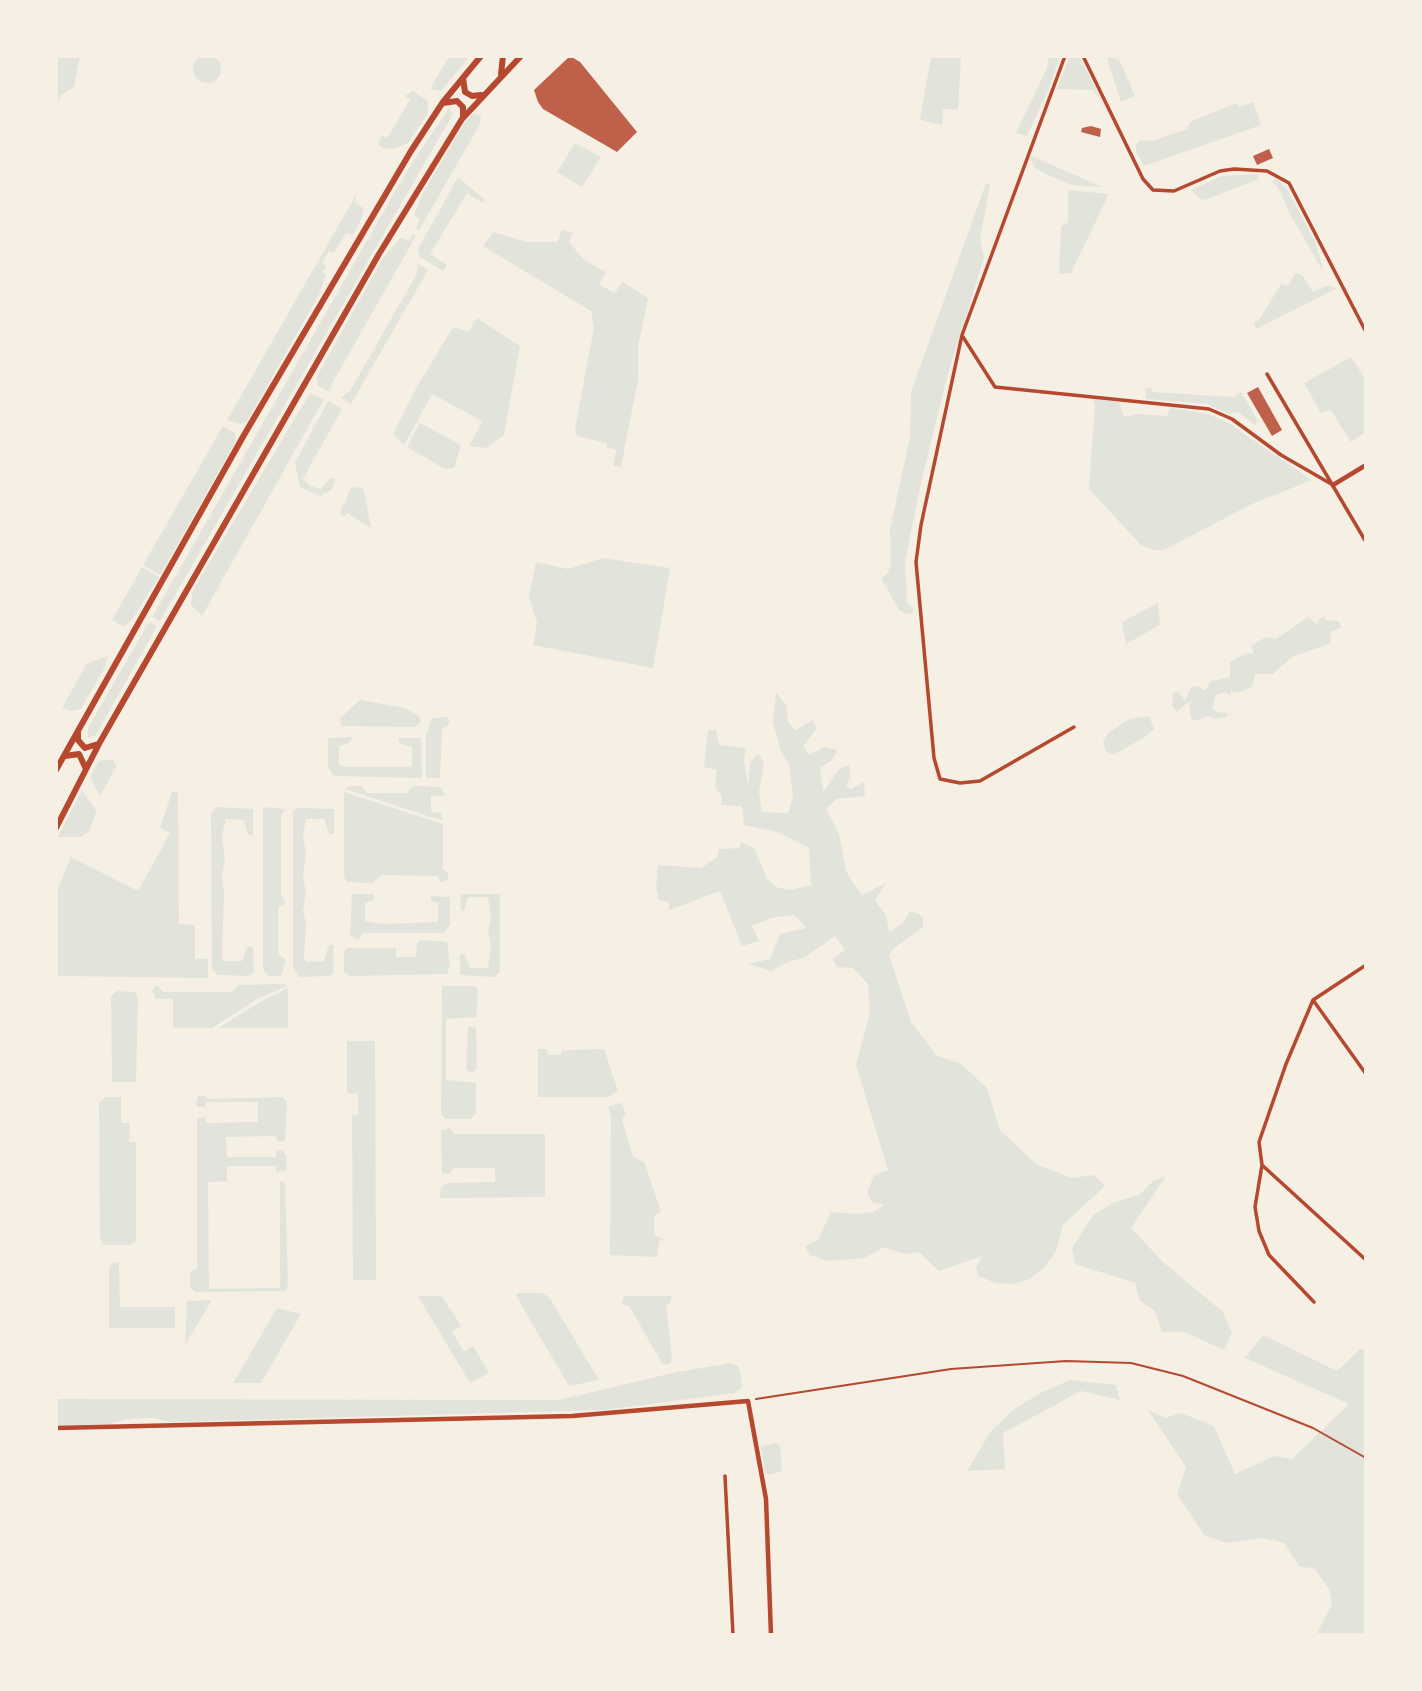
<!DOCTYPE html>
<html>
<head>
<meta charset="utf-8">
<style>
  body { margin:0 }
  #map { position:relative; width:1422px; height:1691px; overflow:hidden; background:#f6efe4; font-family:"Exo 2",sans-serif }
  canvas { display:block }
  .frame { position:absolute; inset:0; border:58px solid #f6efe4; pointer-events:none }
</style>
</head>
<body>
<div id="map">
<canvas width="1422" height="1691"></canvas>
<div class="frame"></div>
</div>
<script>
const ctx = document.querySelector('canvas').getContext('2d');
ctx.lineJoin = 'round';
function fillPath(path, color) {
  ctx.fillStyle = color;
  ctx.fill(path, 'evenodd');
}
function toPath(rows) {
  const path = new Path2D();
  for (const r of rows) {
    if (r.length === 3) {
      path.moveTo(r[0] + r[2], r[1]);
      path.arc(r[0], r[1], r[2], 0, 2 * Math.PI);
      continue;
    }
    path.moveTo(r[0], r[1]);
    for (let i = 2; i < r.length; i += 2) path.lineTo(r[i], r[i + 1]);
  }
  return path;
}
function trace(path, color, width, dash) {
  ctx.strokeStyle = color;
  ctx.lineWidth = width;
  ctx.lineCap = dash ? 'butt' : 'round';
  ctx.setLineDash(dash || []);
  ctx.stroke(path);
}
const green = toPath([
  [207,69,14],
  [56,56,80,56,74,87,60,96,56,113],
  [449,56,470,56,441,91,430,89],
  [931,56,961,56,958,110,943,109,942,125,920,120],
  [1049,56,1060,56,1050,86,1027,136,1016,133,1047,68],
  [1070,56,1079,56,1111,119,1094,90,1057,89],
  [1106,56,1119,59,1135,96,1121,102],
  [413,91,428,101,428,113,408,143,394,149,382,148,378,144,382,135,387,138,410,100,405,96],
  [1253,102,1261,125,1144,166,1136,152,1136,145,1141,140,1152,141,1187,129,1190,122,1236,103,1240,107],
  [449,108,453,114,160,621,152,617,408,169],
  [474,113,481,116,480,124,419,230,416,229,420,220,414,215,423,193,464,123],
  [575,143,601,157,582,187,557,172],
  [1029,155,1100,186,1101,187,1071,185,1050,176,1035,168],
  [1257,174,1259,179,1210,198,1202,200,1191,190,1221,176],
  [458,177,485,200,483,203,467,193,430,254,447,265,443,271,420,257,418,249],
  [1276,179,1286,187,1316,244,1324,273,1291,216,1278,187,1272,182],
  [986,183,990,185,980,239,984,258,948,373,921,483,905,562,907,603,913,608,913,613,906,614,899,610,881,578,887,574,891,564,890,529,910,437,911,392],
  [1068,190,1109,194,1071,273,1059,274,1061,226,1068,222],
  [357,193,355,202,364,209,360,222,353,235,346,233,334,253,329,251,322,263,326,266,323,272,326,275,320,293,247,421,241,424,227,420],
  [562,229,573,233,569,242,584,260,606,272,599,284,614,293,623,282,648,298,638,347,638,380,621,467,613,466,616,450,607,448,607,443,577,436,575,429,594,327,591,311,483,246,493,232,527,242,558,242],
  [413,234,416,235,409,248,328,391,317,385,317,376,383,258,401,237,409,241],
  [418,264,428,270,351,404,341,398,350,391,416,275],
  [1296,273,1302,275,1313,292,1328,285,1337,288,1256,329,1254,322,1259,320,1281,284,1288,286],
  [477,318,520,346,504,435,486,448,469,446,482,421,432,394,404,445,393,434,418,385,453,327,469,332],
  [1351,357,1366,380,1366,432,1351,442,1331,410,1321,413,1304,383],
  [1145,388,1151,388,1152,392,1234,397,1241,392,1258,421,1255,425,1238,412,1229,414,1207,404,1146,399],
  [310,393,324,399,202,616,191,605,193,590],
  [1092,399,1119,402,1124,417,1137,414,1167,416,1170,408,1208,414,1227,422,1312,480,1252,504,1164,550,1153,550,1141,545,1089,489,1095,404],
  [328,401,342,409,303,479,310,486,321,489,331,477,336,480,331,490,320,496,300,487,295,463],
  [420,423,461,445,454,468,445,469,407,447],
  [223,426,235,433,236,441,160,575,143,565],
  [359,487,364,490,371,528,347,513,344,517,340,513,351,488],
  [603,558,670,568,653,668,533,645,537,623,529,597,536,562,568,569],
  [142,567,159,577,133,618,124,627,112,620],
  [1158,603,1160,625,1126,644,1122,622],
  [1324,616,1325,620,1338,621,1342,627,1330,632,1331,643,1292,657,1273,674,1255,674,1252,687,1237,693,1231,691,1230,696,1226,692,1216,695,1212,707,1217,712,1228,713,1227,717,1213,719,1209,716,1194,721,1191,718,1189,704,1194,700,1187,703,1177,712,1172,706,1173,693,1179,692,1185,701,1191,687,1197,686,1205,690,1211,681,1230,677,1230,662,1246,653,1254,654,1251,646,1266,637,1276,639,1308,617,1318,626,1318,621],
  [149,622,157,626,96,735,88,738,88,728],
  [108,656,104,669,81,709,71,711,62,708,87,663],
  [776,692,786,705,788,722,795,730,813,720,817,728,803,746,809,755,824,747,838,750,830,762,820,767,823,792,839,769,849,765,851,777,846,786,851,789,864,782,865,796,837,799,826,809,839,834,846,871,854,884,862,895,886,883,875,901,886,915,889,932,903,923,910,911,923,916,923,927,894,948,889,955,911,1022,936,1055,961,1064,987,1088,1000,1130,1036,1164,1072,1178,1094,1175,1105,1186,1063,1225,1056,1251,1044,1268,1029,1279,1014,1284,996,1283,978,1276,976,1267,982,1256,939,1271,919,1252,904,1254,884,1247,864,1258,828,1261,810,1255,805,1246,818,1240,831,1212,856,1214,872,1212,885,1205,872,1202,867,1193,874,1175,888,1170,856,1065,870,1013,868,984,853,968,837,967,833,958,845,950,835,936,804,958,790,961,771,971,748,964,770,959,780,934,806,928,794,915,771,918,752,926,759,941,742,946,720,891,669,910,669,902,659,900,656,887,658,865,701,868,717,857,719,849,740,848,741,842,754,848,767,878,776,887,790,890,811,885,809,848,777,832,744,825,742,806,721,805,722,797,715,786,717,770,704,767,708,730,716,730,719,745,746,748,744,761,748,786,750,763,758,753,764,763,759,792,762,812,788,813,793,796,789,764,781,752,773,722],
  [360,700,405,708,419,716,421,722,414,727,342,726,340,718],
  [1149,716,1154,729,1145,737,1113,755,1106,751,1103,742,1108,733,1129,719],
  [432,718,447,717,450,720,447,727,442,728,440,778,426,778,426,735],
  [353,737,349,743,339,746,339,764,344,767,408,767,412,765,412,747,399,743,399,738,421,738,422,778,334,776,328,767,328,738],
  [103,760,113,760,117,766,100,796,90,777,98,762],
  [349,786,361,786,367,793,407,793,413,786,442,787,444,796,431,796,431,812,441,813,443,821,345,789],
  [82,790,97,812,88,832,81,837,58,837],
  [172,792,178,792,179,924,195,925,195,959,208,959,208,978,56,976,56,893,71,857,138,891,170,833,160,828],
  [344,792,443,824,443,869,448,873,448,880,441,882,437,876,382,875,372,883,347,882,344,877],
  [216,807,253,809,253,835,248,835,244,820,226,819,222,836,225,858,222,875,224,893,222,957,224,961,242,961,247,947,253,947,254,972,248,976,217,975,212,968,211,814],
  [263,807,286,809,281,815,281,895,286,903,278,908,278,954,286,960,281,976,268,976,263,968],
  [298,808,334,809,334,834,329,834,324,819,306,819,303,835,306,853,303,876,306,893,303,911,306,923,304,958,306,962,324,961,329,945,334,945,333,974,329,976,299,977,293,967,293,812],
  [352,894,374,894,374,900,365,903,365,921,382,924,438,922,438,903,431,901,431,896,450,897,450,925,443,933,364,933,359,939,355,939,350,935],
  [460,894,500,894,500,972,494,977,460,975,460,954,465,954,470,968,488,968,491,946,488,930,491,918,488,897,468,897,464,911,461,911],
  [420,940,447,942,450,965,447,974,350,976,344,972,344,952,347,948,396,948,396,957,416,957,417,944],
  [285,984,287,986,259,998,212,1028,173,1028,173,999,156,999,152,991,156,985,164,992,232,992,238,985],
  [442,986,474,986,478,989,476,1017,446,1019,446,1080,476,1083,476,1113,471,1119,445,1119,441,1114],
  [288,988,288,1028,218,1028,262,1001],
  [117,991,135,992,138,998,136,1082,113,1082,112,1079,111,997],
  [468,1026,476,1028,477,1068,472,1073,466,1070],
  [347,1041,375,1041,376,1280,353,1280,352,1115,358,1114,358,1094,347,1093],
  [538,1049,547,1049,547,1055,561,1055,561,1051,568,1050,604,1049,618,1091,608,1097,538,1097],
  [198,1096,205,1096,206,1099,283,1097,287,1101,285,1141,277,1141,276,1136,226,1137,227,1157,276,1157,277,1150,282,1150,287,1156,286,1170,276,1172,276,1166,227,1166,227,1181,208,1182,209,1289,280,1288,280,1181,285,1182,288,1285,285,1291,196,1292,190,1288,190,1272,197,1268,197,1118,205,1117,206,1123,258,1122,258,1102,206,1102,205,1107,198,1107,196,1104],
  [106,1097,121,1097,121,1123,130,1123,129,1142,136,1142,136,1241,130,1245,104,1245,100,1239,99,1103],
  [618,1103,622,1104,626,1114,622,1120,633,1157,644,1162,661,1211,654,1216,654,1235,665,1240,659,1241,657,1257,610,1255,611,1117,608,1107],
  [450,1127,454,1134,545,1134,545,1197,440,1198,441,1187,447,1183,495,1182,495,1168,453,1168,450,1174,442,1173,441,1131],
  [1166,1176,1131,1228,1163,1262,1223,1312,1232,1333,1224,1350,1184,1332,1162,1332,1155,1311,1140,1301,1135,1283,1075,1264,1072,1248,1093,1215,1115,1202,1139,1195,1153,1181],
  [119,1262,120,1307,175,1307,175,1328,109,1328,109,1269,112,1263],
  [518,1293,542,1293,549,1297,599,1380,569,1386,516,1296],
  [418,1296,442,1296,461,1326,452,1332,464,1351,473,1346,489,1373,470,1383],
  [624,1296,671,1296,671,1302,666,1305,672,1358,670,1364,663,1365,629,1306,621,1304],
  [212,1300,185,1345,187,1301],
  [277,1308,301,1314,261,1383,233,1383],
  [1263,1335,1337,1371,1360,1349,1366,1349,1366,1635,1316,1635,1332,1604,1329,1589,1314,1568,1300,1567,1284,1543,1263,1538,1226,1543,1204,1535,1177,1494,1186,1467,1148,1410,1165,1418,1181,1413,1214,1426,1235,1474,1274,1456,1292,1459,1349,1404,1245,1358],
  [731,1363,738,1366,740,1371,742,1387,735,1393,603,1410,171,1422,153,1418,126,1419,109,1424,56,1426,56,1399,559,1400,672,1373],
  [1070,1380,1116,1385,1120,1400,1081,1391,1003,1433,1005,1469,967,1471,991,1431,1013,1410,1042,1392],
  [776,1443,780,1446,782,1471,769,1475,765,1473,761,1446]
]);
const building = toPath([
  [570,56,580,62,637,132,617,152,543,109,538,102,534,90],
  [1091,126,1101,129,1100,137,1081,132,1082,128],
  [1269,149,1273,158,1257,165,1253,156],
  [1258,387,1282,430,1272,436,1247,393]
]);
const path = toPath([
  [756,1399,951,1369,1066,1361,1131,1363,1183,1376,1313,1428,1366,1458]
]);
const minor = toPath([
  [1065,56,962,335,921,525,916,562,934,758,940,779,960,783,980,781,1074,727],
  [1083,56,1143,179,1153,190,1174,191,1220,171,1234,169,1267,171,1289,183,1366,332],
  [963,337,995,387,1209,409,1232,419,1281,455,1333,485],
  [1267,374,1366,542],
  [1313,1000,1366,1074],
  [1262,1165,1366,1260],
  [1314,1302,1269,1255,1259,1231,1255,1207,1262,1165,1259,1142,1286,1064,1313,1000,1366,965],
  [725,1476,733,1635]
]);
const tertiary = toPath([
  [1333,485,1366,465],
  [56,1428,572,1416,748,1401,766,1499,771,1635]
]);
const primary = toPath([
  [501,74,503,56],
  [463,78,465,92,472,96,481,95],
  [443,103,457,101,463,107,463,117],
  [78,733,78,740,85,748,98,744],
  [65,756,79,754,86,769],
  [56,770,244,435,411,151,443,102,481,56],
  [56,828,100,742,379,254,462,119,521,56]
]);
fillPath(green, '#e2e4dc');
fillPath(building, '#bf614a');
trace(path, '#b5482f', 2);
trace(minor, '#b5482f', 3.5);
trace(tertiary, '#b5482f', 4.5);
trace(primary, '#b5482f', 6);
</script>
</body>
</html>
